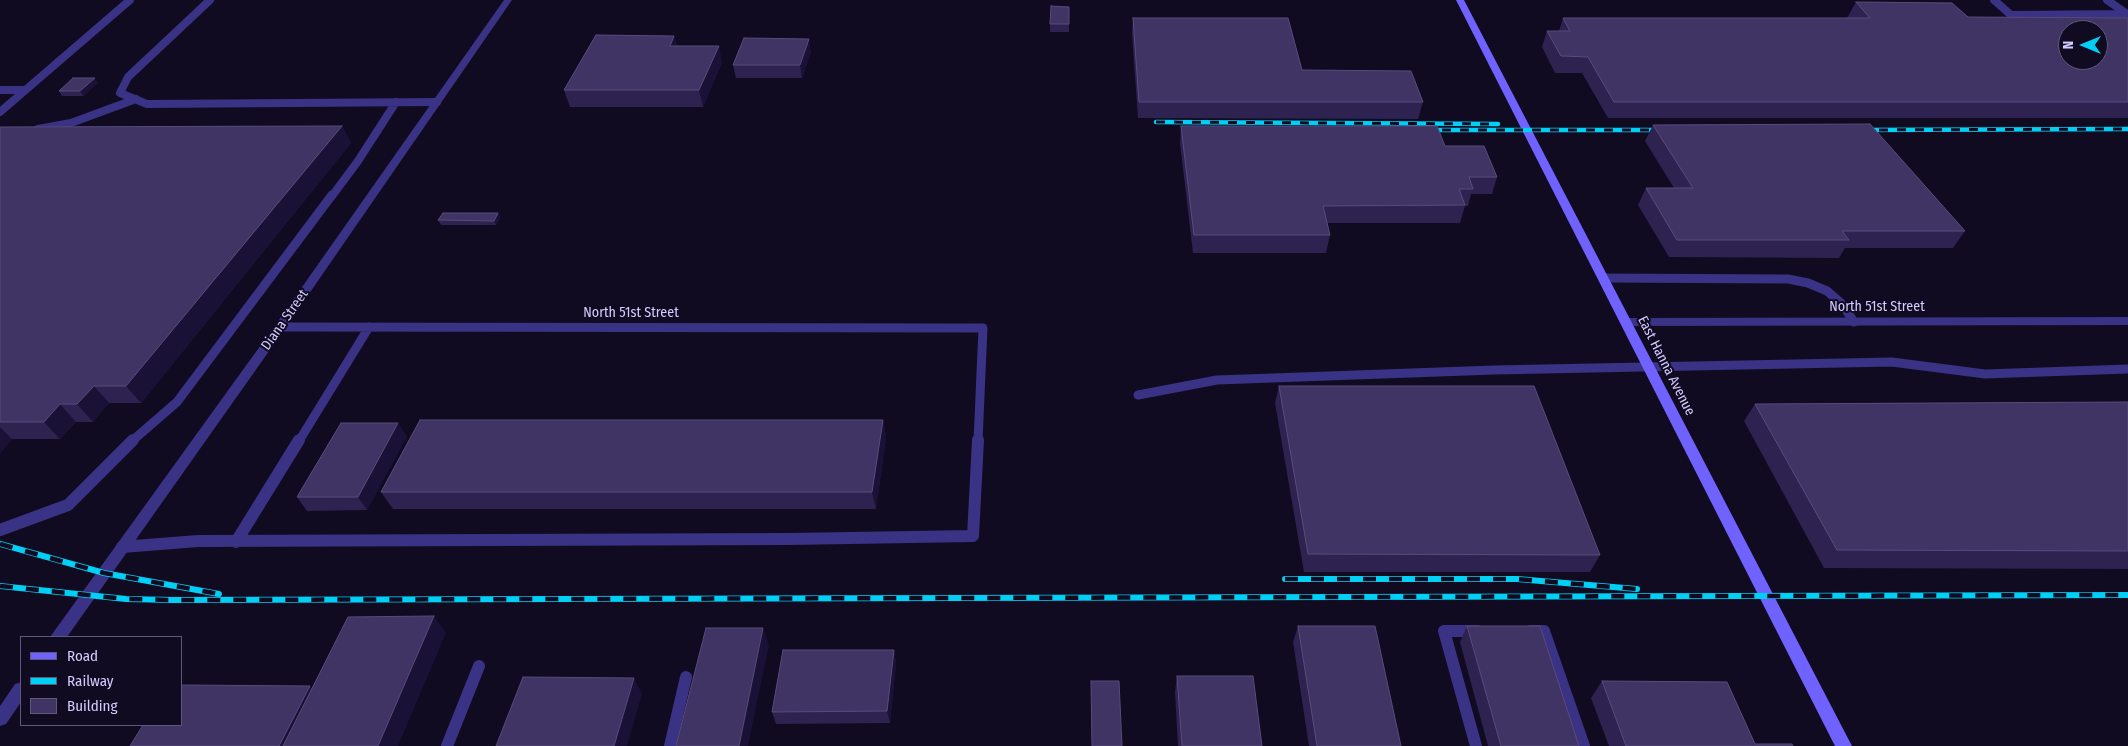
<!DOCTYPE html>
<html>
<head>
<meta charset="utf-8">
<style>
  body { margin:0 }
  #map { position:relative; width:2128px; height:746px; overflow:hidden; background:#100b21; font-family:"Fira Sans Condensed",sans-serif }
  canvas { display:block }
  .legend { position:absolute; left:20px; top:636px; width:162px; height:90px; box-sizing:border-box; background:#100b21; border:1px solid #5e587a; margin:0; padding:6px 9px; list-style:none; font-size:15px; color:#d4cbff }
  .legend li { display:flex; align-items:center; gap:10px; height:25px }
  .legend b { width:25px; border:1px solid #5e587a }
  .north { position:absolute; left:2058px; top:20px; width:50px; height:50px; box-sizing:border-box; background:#100b21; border:1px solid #5e587a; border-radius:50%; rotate:270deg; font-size:14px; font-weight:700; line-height:20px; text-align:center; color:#d4cbff }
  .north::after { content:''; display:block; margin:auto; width:18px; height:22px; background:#00d0f6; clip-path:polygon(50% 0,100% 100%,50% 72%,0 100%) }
</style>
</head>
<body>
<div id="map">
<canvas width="2128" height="746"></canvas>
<ul class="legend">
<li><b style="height:6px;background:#6f62ff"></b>Road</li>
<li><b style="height:6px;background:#00d0f6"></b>Railway</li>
<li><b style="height:14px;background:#3f3464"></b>Building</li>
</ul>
<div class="north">N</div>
</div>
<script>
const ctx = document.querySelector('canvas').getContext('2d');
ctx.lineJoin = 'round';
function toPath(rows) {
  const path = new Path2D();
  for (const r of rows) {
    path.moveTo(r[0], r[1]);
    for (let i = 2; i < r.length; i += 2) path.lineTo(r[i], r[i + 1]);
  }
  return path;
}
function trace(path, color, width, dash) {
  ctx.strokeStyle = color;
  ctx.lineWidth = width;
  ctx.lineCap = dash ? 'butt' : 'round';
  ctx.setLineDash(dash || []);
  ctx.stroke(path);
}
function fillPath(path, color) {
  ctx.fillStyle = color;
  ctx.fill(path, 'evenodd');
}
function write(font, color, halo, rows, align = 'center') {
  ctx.font = font + ' "Fira Sans Condensed",sans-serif';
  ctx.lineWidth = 4;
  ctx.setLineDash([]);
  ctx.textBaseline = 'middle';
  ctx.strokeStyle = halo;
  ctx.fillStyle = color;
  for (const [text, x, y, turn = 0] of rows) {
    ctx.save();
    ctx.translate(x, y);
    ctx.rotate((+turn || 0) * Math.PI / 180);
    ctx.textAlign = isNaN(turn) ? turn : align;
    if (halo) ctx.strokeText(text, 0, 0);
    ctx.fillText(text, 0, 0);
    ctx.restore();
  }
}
const laneFar2 = toPath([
  [210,0,128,77,120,93,147,104,437,102],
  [1994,0,2011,15,2127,14,2107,0],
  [0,90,24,90],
  [0,112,130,0],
  [38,129,71,123,136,99],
  [332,196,358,161,396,102]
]);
const laneFar1 = toPath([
  [1604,278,1788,279,1808,283,1827,291,1842,304,1854,322],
  [280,327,983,328,978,441],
  [1138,395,1217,380,1494,370,1892,362,1985,374,2128,369],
  [132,441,177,402,332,195],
  [299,441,369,327]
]);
const lane = toPath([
  [0,530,68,505,133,440],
  [236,542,299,440],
  [122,547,198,541,788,539,973,536,978,440],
  [1530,631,1544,631,1584,746],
  [447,746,479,666],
  [670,746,686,677],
  [1476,746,1444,631,1478,631]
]);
const street = toPath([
  [504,0,512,0,284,330,67,637,50,637,276,324,504,0],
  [2128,317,2128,325,1627,326,1621,322,1627,318,2128,317],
  [21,682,21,702,6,724,0,726,0,706,15,684,21,682]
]);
const secondary = toPath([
  [1456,0,1464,0,1852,746,1835,746,1456,0]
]);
const railFar1 = toPath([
  [1156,122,1498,124],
  [1424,130,1664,130],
  [1861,130,2128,129]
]);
const rail = toPath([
  [0,544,104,573,219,594],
  [1285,579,1517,579,1637,589],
  [0,586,126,599,173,600,2128,595]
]);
const wall = toPath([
  [1856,2,1968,17,2128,18,2128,118,1608,118,1582,73,1555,73,1542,47,1547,31,1559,31,1563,18,1847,18],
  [1069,7,1069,32,1050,32,1050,24],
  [1133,18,1302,70,1423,102,1418,119,1138,118,1132,34],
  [674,36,677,46,722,62,703,107,570,107,564,90],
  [811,52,802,78,736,78,733,65],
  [98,83,83,96,62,96,59,91],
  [1653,125,1965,231,1953,248,1845,248,1839,258,1669,257,1638,205,1646,188,1674,188,1645,141],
  [342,126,351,143,141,403,109,403,93,422,76,422,60,439,12,439,0,453,0,127],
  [1181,126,1445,146,1497,177,1492,194,1471,194,1468,206,1465,206,1460,223,1327,223,1330,235,1326,253,1193,253,1180,143],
  [498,213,500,218,496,225,441,225,438,220],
  [1279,386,1600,555,1590,572,1304,572,1275,403],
  [2128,402,2128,569,1824,568,1744,421,1755,404],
  [883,420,886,437,876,509,393,509,381,492],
  [407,436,367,510,307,511,297,497],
  [1298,626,1401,746,1309,746,1293,642],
  [1467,626,1579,746,1488,746,1460,642],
  [894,650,896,663,890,723,776,724,772,712],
  [1177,676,1262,746,1178,746,1175,692],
  [1091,681,1122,746,1092,746],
  [1602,681,1755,744,1793,746,1609,746,1591,698]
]);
const shadedWall = toPath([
  [674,36,679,52,670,46],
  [809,39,811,52,802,78,800,65],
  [719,46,722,62,703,107,699,90],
  [95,78,98,83,83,96,80,91],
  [342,126,351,143,141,403,126,386],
  [498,213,500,218,496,225,494,221],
  [94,386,109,403,93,422,77,404],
  [60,404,76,422,60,439,44,422],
  [883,420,886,437,876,509,872,492],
  [398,423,407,436,367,510,358,497],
  [0,427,12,439,0,453],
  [434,616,446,633,398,746,378,746],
  [763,628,769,645,748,746,739,746],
  [894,650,896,663,890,723,887,711],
  [634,678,642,694,627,746,614,746],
  [310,686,324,703,303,746,279,746]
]);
const building = toPath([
  [1856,2,1952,3,1968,17,2128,18,2128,102,1614,102,1588,57,1561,56,1547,31,1570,31,1563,18,1870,18,1856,2],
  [2068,30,2098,30,2098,60,2068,60,2068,30],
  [1051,6,1069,7,1069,24,1050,24,1051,6],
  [1133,18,1288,18,1302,70,1411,71,1423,102,1139,102,1133,18],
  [596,35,674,36,670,46,719,46,699,90,564,90,596,35],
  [744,38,809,39,800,65,733,65,744,38],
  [73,78,95,78,80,91,59,91,73,78],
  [1870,124,1965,231,1842,231,1849,240,1677,240,1646,188,1693,188,1653,125,1870,124],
  [342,126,126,386,94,386,77,404,60,404,44,422,0,422,0,127,342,126],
  [1181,126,1437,126,1445,146,1484,146,1497,177,1469,177,1473,189,1459,189,1465,205,1323,206,1330,235,1194,235,1181,126],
  [443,213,498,213,494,221,438,220,443,213],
  [1279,386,1534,386,1600,555,1308,554,1279,386],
  [2128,402,2128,551,1837,550,1755,404,2128,402],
  [420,420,883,420,872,492,381,492,420,420],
  [341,423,398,423,358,497,297,497,341,423],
  [434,616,378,746,283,746,348,617,434,616],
  [1298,626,1375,626,1401,746,1317,746,1298,626],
  [1467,626,1540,626,1579,746,1501,746,1467,626],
  [706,628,763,628,739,746,676,746,706,628],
  [783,650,894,650,887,711,772,712,783,650],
  [1177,676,1253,676,1262,746,1182,746,1177,676],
  [523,677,634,678,614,746,496,746,523,677],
  [1091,681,1119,681,1122,746,1092,746,1091,681],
  [1602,681,1727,682,1755,744,1792,744,1793,746,1626,746,1602,681],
  [181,685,310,686,279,746,130,746,143,725,181,725,181,685]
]);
const streetNames = [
  ["North 51st Street",1877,307],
  ["North 51st Street",631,313],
  ["Diana Street",285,320,-55],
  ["East Hanna Avenue",1666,366,63]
];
trace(laneFar2, '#3a3284', 8);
trace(laneFar1, '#3a3284', 9);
trace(lane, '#3a3284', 12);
fillPath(street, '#3a3284');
fillPath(secondary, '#6f62ff');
trace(railFar1, '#00d0f6', 4.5);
trace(rail, '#00d0f6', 6);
trace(railFar1, '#100b21', 3, [9]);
trace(rail, '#100b21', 4.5, [13]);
fillPath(wall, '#2e2251');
fillPath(shadedWall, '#1a1136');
fillPath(building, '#3f3464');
trace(building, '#574c7c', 1);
write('14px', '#d4cbff', '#100b21', streetNames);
</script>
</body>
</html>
